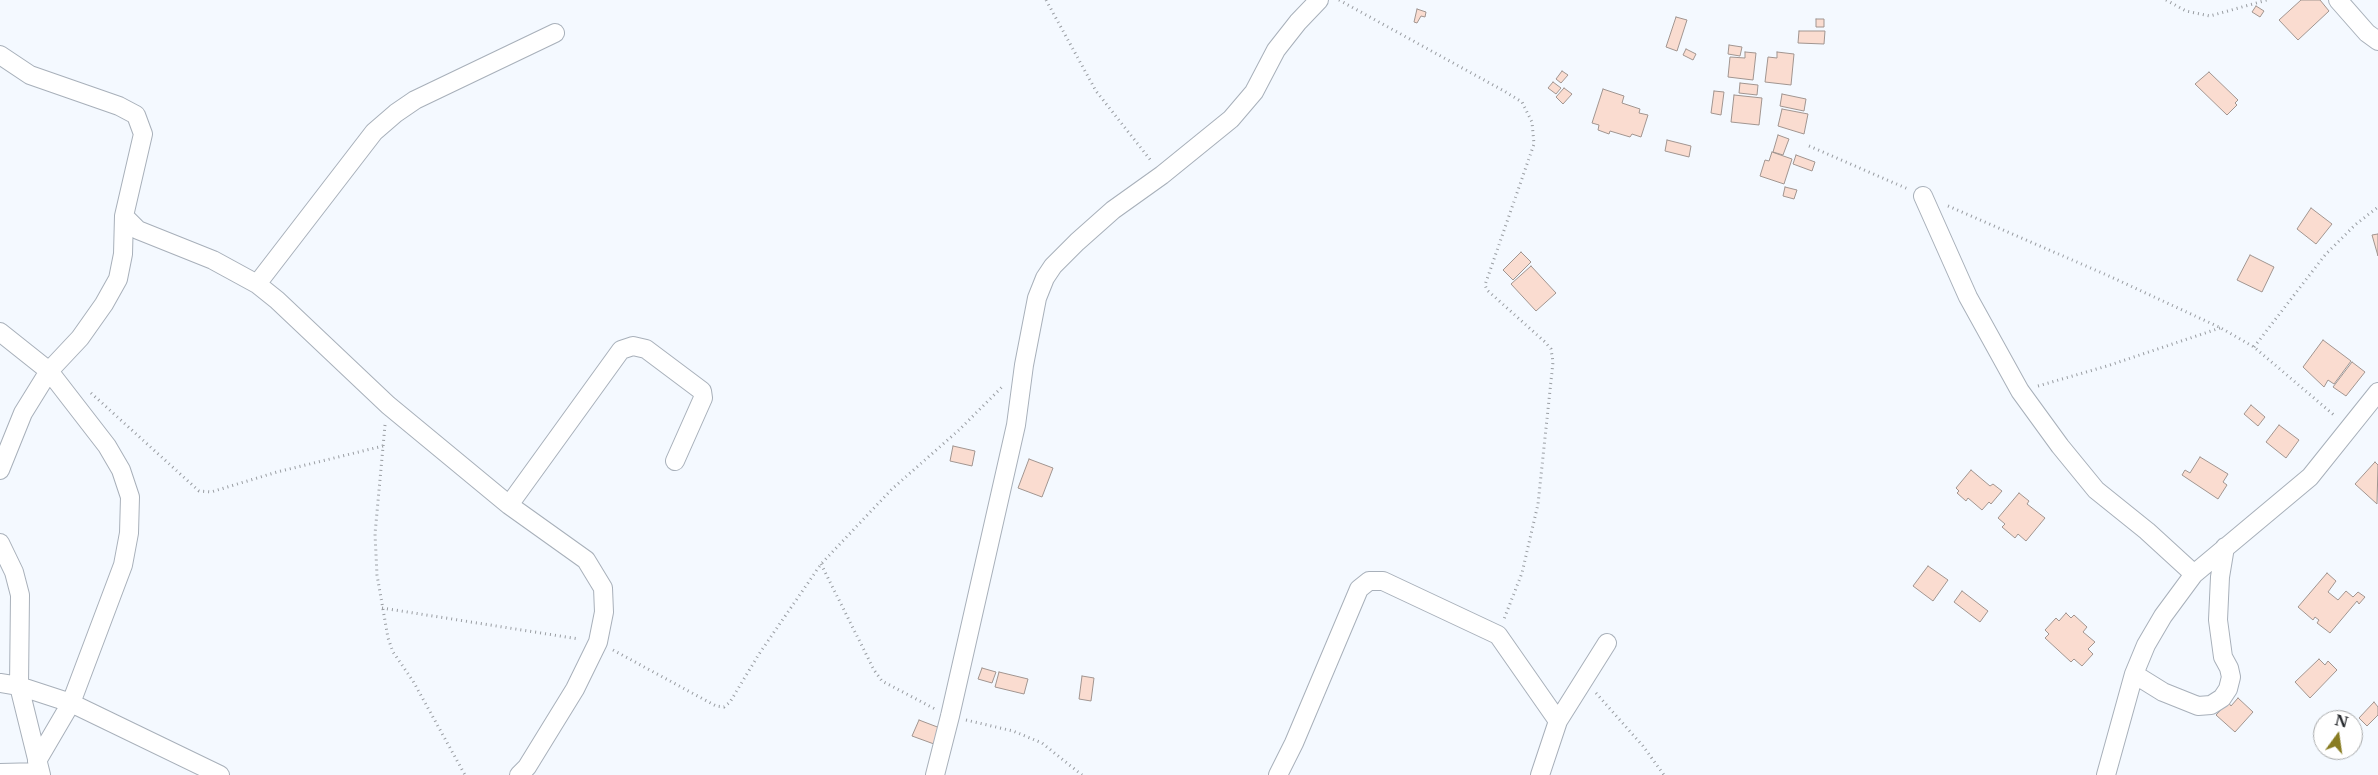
<!DOCTYPE html>
<html>
<head>
<meta charset="utf-8">
<style>
  body { margin:0 }
  #map { position:relative; width:2378px; height:775px; overflow:hidden; background:#f4f9ff; font-family:"Libre Baskerville",serif }
  canvas { display:block }
  .north { position:absolute; left:2313px; top:710px; width:50px; height:50px; box-sizing:border-box; background:#fff; border:1px solid #a7a9aa; border-radius:50%; rotate:14deg; font-size:14px; font-weight:700; line-height:20px; text-align:center; color:#24272b }
  .north::after { content:''; display:block; margin:auto; width:18px; height:22px; background:#887c22; clip-path:polygon(50% 0,100% 100%,50% 72%,0 100%) }
</style>
</head>
<body>
<div id="map">
<canvas width="2378" height="775"></canvas>
<div class="north">N</div>
</div>
<script>
const ctx = document.querySelector('canvas').getContext('2d');
ctx.lineJoin = 'round';
function fillPath(path, color) {
  ctx.fillStyle = color;
  ctx.fill(path, 'evenodd');
}
function toPath(rows) {
  const path = new Path2D();
  for (const r of rows) {
    path.moveTo(r[0], r[1]);
    for (let i = 2; i < r.length; i += 2) path.lineTo(r[i], r[i + 1]);
  }
  return path;
}
function trace(path, color, width, dash) {
  ctx.strokeStyle = color;
  ctx.lineWidth = width;
  ctx.lineCap = dash ? 'butt' : 'round';
  ctx.setLineDash(dash || []);
  ctx.stroke(path);
}
const building = toPath([
  [2301,0,2320,0,2329,11,2298,40,2279,20,2301,0],
  [2256,6,2264,11,2260,17,2252,12,2256,6],
  [1417,9,1426,12,1425,17,1421,16,1417,23,1414,22,1417,9],
  [1676,17,1687,20,1677,51,1666,47,1676,17],
  [1816,19,1824,19,1824,27,1816,27,1816,19],
  [1799,31,1825,31,1824,44,1798,43,1799,31],
  [1729,45,1742,47,1740,56,1728,54,1729,45],
  [1686,49,1696,54,1693,60,1683,55,1686,49],
  [1745,52,1756,53,1753,80,1728,77,1730,57,1745,58,1745,52],
  [1777,52,1794,54,1791,85,1765,82,1768,57,1777,58,1777,52],
  [1562,71,1568,75,1561,83,1556,79,1562,71],
  [2209,72,2238,100,2235,103,2237,105,2227,115,2195,84,2209,72],
  [1553,82,1561,88,1556,94,1548,88,1553,82],
  [1740,83,1758,85,1757,95,1739,93,1740,83],
  [1564,88,1572,94,1563,104,1556,97,1564,88],
  [1603,89,1624,96,1622,103,1640,109,1639,113,1648,115,1641,137,1632,134,1630,137,1610,131,1609,134,1598,130,1599,125,1592,123,1603,89],
  [1714,91,1724,92,1721,115,1711,113,1714,91],
  [1782,94,1806,99,1804,111,1780,106,1782,94],
  [1734,95,1762,98,1759,125,1731,122,1734,95],
  [1782,109,1808,114,1804,134,1778,126,1782,109],
  [1778,135,1789,139,1783,155,1773,152,1778,135],
  [1667,140,1691,146,1689,157,1665,151,1667,140],
  [1772,152,1792,159,1784,184,1760,176,1765,160,1769,161,1772,152],
  [1796,155,1815,162,1812,171,1793,164,1796,155],
  [1785,187,1797,190,1794,199,1783,196,1785,187],
  [2311,208,2332,224,2316,244,2297,229,2311,208],
  [2378,234,2378,256,2372,235,2378,234],
  [1521,252,1531,262,1513,280,1503,270,1521,252],
  [2250,255,2274,267,2262,292,2237,280,2250,255],
  [1531,266,1556,293,1536,311,1511,284,1531,266],
  [2323,340,2351,361,2334,384,2328,380,2324,387,2303,367,2323,340],
  [2352,362,2365,372,2346,396,2333,387,2352,362],
  [2251,405,2265,417,2258,426,2244,414,2251,405],
  [2279,425,2299,440,2286,458,2266,442,2279,425],
  [953,446,975,451,972,466,950,461,953,446],
  [2200,457,2228,474,2223,482,2227,485,2218,499,2182,475,2185,470,2190,473,2200,457],
  [1029,459,1053,468,1042,497,1018,488,1029,459],
  [2375,462,2378,465,2377,504,2355,484,2375,462],
  [1971,470,1990,486,1993,484,2002,491,1991,504,1989,502,1982,510,1968,498,1966,501,1957,493,1959,491,1956,488,1971,470],
  [2019,493,2029,501,2027,504,2045,518,2026,541,2018,534,2015,538,2002,527,2005,524,1998,518,2019,493],
  [1928,566,1948,580,1933,601,1913,586,1928,566],
  [2327,573,2336,581,2328,592,2338,600,2346,591,2353,597,2358,592,2365,597,2359,604,2357,601,2330,633,2317,623,2319,620,2315,617,2313,620,2298,607,2327,573],
  [1962,591,1988,611,1980,622,1954,602,1962,591],
  [2066,613,2071,618,2074,615,2087,627,2083,632,2095,642,2088,649,2093,654,2082,666,2074,659,2071,662,2045,638,2049,634,2045,630,2056,618,2059,621,2066,613],
  [2319,659,2325,665,2328,661,2337,670,2310,698,2295,682,2319,659],
  [982,668,996,672,992,683,978,679,982,668],
  [999,672,1028,679,1024,694,995,687,999,672],
  [1082,676,1094,678,1091,701,1079,699,1082,676],
  [2238,698,2253,712,2235,732,2216,715,2228,702,2231,706,2238,698],
  [2374,702,2378,707,2378,715,2367,726,2359,718,2374,702],
  [919,720,940,728,934,744,912,736,919,720]
]);
const path = toPath([
  [1046,0,1096,91,1152,162],
  [1339,0,1504,91,1522,102,1532,122,1534,144,1485,285,1487,290,1545,342,1551,349,1553,362,1538,504,1522,573,1504,619],
  [2166,0,2186,11,2210,16,2267,0],
  [1809,146,1908,189],
  [1948,206,2109,276,2221,328,2254,347,2335,416],
  [2254,347,2325,255,2355,225,2378,207],
  [2038,386,2107,366,2220,328],
  [91,393,199,491,211,492,277,472,383,446],
  [385,425,375,534,377,575,388,638,393,652,413,681,465,775],
  [821,564,874,670,882,681,935,709],
  [382,608,579,639],
  [613,650,716,706,724,707,730,702,759,654,821,564,892,489,959,430,1002,387],
  [1596,693,1643,746,1664,775],
  [966,720,1013,731,1042,743,1082,775]
]);
const street = toPath([
  [2338,0,2367,33,2378,41],
  [0,55,30,75,119,106,136,115,143,134,124,216,123,254,118,279,104,304,80,338,49,371,23,413,0,470],
  [1923,196,1968,297,2020,391,2060,446,2096,490,2147,531,2194,574],
  [124,216,138,230,213,260,257,284,277,300,388,405,509,505,586,560,603,588,604,612,598,642,575,689,527,767,519,775],
  [257,284,374,132,396,113,415,100,555,33],
  [0,332,49,371,107,446,121,470,130,497,129,533,123,565,71,703,37,761],
  [509,505,621,350,633,346,646,349,702,391,703,398,675,461],
  [0,543,14,572,20,595,19,686,41,775],
  [2134,674,2163,692,2198,706,2211,705,2222,698,2228,689,2231,677,2229,668,2223,657,2218,620,2220,577,2225,547],
  [0,683,19,686,71,703,220,775],
  [0,773,40,772],
  [935,775,950,716,1016,425,1024,365,1037,298,1045,278,1053,266,1077,242,1113,210,1162,175,1231,119,1254,92,1276,50,1298,22,1319,0],
  [1278,775,1294,743,1359,589,1369,581,1383,581,1498,635,1558,721],
  [1540,775,1558,721,1607,643],
  [2106,775,2134,674,2146,645,2163,616,2194,574,2310,477,2378,392]
]);
fillPath(building, '#fadcd0');
trace(building, '#a19590', 1);
trace(street, '#a8b0ba', 20);
trace(path, '#999da2', 3, [1, 4]);
trace(street, '#fff', 18);
</script>
</body>
</html>
